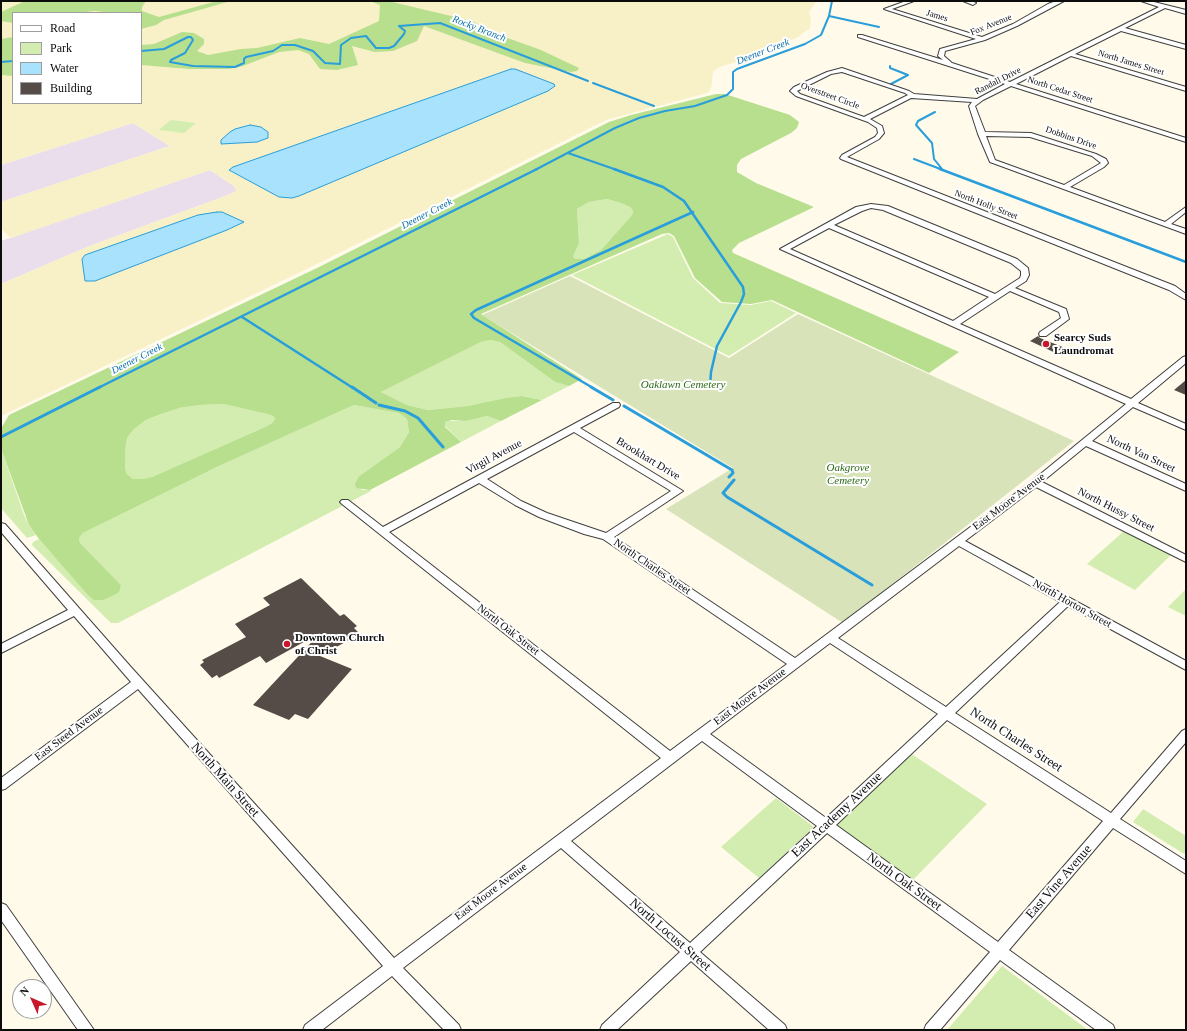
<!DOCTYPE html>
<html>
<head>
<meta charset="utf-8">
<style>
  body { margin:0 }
  #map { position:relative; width:1187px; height:1031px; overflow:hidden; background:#fffaea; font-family:Georgia,serif }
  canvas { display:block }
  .frame { position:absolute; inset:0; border:2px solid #0c0c0c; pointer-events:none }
  .legend { position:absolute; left:12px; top:12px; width:130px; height:92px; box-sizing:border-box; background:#fff; border:1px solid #9e9e9e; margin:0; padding:5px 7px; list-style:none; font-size:12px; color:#0c0c0c }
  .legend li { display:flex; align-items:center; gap:8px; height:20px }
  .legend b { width:20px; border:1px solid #9e9e9e }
  .north { position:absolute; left:12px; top:979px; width:40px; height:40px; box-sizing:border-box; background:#fff; border:1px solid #9e9e9e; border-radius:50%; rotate:315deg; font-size:11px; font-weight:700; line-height:16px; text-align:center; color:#0c0c0c }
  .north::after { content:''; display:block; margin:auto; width:14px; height:18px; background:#c8172a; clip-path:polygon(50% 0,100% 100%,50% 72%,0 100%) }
</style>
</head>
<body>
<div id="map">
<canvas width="1187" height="1031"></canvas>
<div class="frame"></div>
<ul class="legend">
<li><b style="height:5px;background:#fff"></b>Road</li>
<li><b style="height:11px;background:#d3edb0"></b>Park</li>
<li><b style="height:11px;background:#a9e2fc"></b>Water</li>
<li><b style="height:11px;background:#554c47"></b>Building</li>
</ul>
<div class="north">N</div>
</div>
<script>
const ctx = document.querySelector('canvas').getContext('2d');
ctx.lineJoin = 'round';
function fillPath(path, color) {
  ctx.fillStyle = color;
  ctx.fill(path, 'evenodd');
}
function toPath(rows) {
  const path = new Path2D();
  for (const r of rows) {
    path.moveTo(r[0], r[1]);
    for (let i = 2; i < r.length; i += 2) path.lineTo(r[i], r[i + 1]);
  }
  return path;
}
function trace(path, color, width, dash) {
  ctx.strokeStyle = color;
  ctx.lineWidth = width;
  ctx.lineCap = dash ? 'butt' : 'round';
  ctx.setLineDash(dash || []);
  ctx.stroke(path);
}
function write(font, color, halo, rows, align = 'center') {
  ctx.font = font + ' Georgia,serif';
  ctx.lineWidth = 4;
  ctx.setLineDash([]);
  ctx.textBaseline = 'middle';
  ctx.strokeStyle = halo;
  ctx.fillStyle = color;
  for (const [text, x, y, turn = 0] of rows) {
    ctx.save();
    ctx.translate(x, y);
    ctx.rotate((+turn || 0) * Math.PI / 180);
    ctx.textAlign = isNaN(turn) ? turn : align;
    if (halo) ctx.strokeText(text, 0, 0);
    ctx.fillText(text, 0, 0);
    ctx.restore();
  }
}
const industrial = toPath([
  [133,123,170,146,1,202,1,165],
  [210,170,234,186,237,191,228,195,87,247,1,284,1,241]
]);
const farmland = toPath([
  [1,1,817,1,809,12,811,19,810,28,798,37,750,58,719,67,713,72,711,89,707,93,606,120,317,264,1,416,1,284,87,247,228,195,236,191,234,186,210,170,11,238,1,229,1,202,170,146,133,123,1,165],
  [13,13,141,13,141,103,13,103]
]);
const green = toPath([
  [171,120,196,123,184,133,159,130],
  [607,199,621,203,630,207,633,211,632,215,601,250,584,259,576,259,573,257,579,243,577,209,589,202],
  [668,234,673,237,693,278,720,303,751,305,771,301,796,313,729,356,572,275],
  [490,340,500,342,555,382,569,386,542,400,522,396,505,398,468,406,428,410,407,405,381,392,481,342],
  [223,404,267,414,273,416,275,419,272,423,265,427,152,477,142,479,133,479,127,474,125,469,125,449,127,438,134,429,146,420,161,414,178,408,199,405],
  [354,405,399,413,407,419,409,432,400,447,358,477,355,482,362,490,370,490,371,491,118,623,111,623,32,545,33,542,39,539,53,555,121,585,80,543,79,538,83,533,219,466],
  [487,416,501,421,461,442,444,425,445,422,448,421,461,421],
  [1,439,2,451,24,515,29,525,36,535,27,538,1,508],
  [1124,531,1171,555,1135,590,1087,564],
  [1186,589,1186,616,1168,607],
  [910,753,987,804,911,882,833,825],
  [776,798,814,827,759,878,721,847],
  [1143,809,1186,836,1186,851,1184,854,1133,822],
  [1002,966,1088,1030,947,1030]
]);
const forest = toPath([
  [25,1,146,1,142,7,142,11,159,17,217,1,231,1,164,20,156,25,141,29,141,13,116,13,94,11,77,13,13,13,13,23,1,21,1,12],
  [370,1,388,1,472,21,502,36,541,50,579,68,577,71,571,72,525,63,424,26,417,41,393,51,375,52,352,46,358,65,337,70,320,69,309,54,298,50,279,52,243,66,229,69,189,69,141,65,141,45,154,44,182,32,194,33,204,39,204,44,197,51,208,55,241,49,257,48,300,38,329,44,379,21,380,5],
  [13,37,13,76,1,75,1,39],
  [716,94,725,94,790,115,799,122,797,128,791,133,741,159,737,165,737,172,756,183,814,207,739,243,732,250,733,253,959,352,929,373,772,300,751,304,722,302,695,278,674,236,669,233,662,234,481,314,582,379,569,386,555,382,500,342,490,340,481,342,381,392,407,405,428,410,468,406,505,398,522,396,542,400,501,421,487,416,465,421,452,420,445,422,445,427,461,442,370,490,356,488,355,483,358,477,400,447,409,432,407,419,399,413,354,405,219,466,83,533,79,538,80,543,121,585,119,592,112,596,103,600,94,600,88,595,39,539,29,525,2,451,2,427,9,415,317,268,609,122,631,115],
  [607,199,621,203,630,207,633,211,632,215,601,250,584,259,576,259,573,257,579,243,577,209,589,202],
  [223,404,267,414,273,416,275,419,272,423,265,427,152,477,142,479,133,479,127,474,125,469,125,450,127,438,134,429,146,420,161,414,179,408,199,405]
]);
const cemetery = toPath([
  [570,276,729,358,798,314,1074,441,843,623,666,509,733,468,482,315]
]);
const water = toPath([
  [511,69,515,69,554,84,555,86,548,91,299,196,292,198,279,197,229,170,233,167,511,69],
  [250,125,261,127,268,132,268,138,257,142,221,144,221,140,230,132,235,129,250,125],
  [217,212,222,212,244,222,227,230,95,281,85,281,82,259,85,255,198,215,217,212]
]);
const streamFar2 = toPath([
  [829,16,879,27],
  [141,51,164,49,188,37,191,37,193,40,185,53,171,60,170,62,193,66,235,67,244,63,244,59,246,57,273,51,282,45,295,45,313,51,325,63,340,64,341,45,351,38,366,36,376,48,389,48,394,46,404,34,405,31,399,26,440,23,588,81],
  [1,62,13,61],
  [890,66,890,68,908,75,891,84],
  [593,83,654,106],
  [935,112,918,121,916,125,932,143,934,159,942,169],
  [568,153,617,170],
  [914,159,943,170],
  [535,170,615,128,639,118,665,111,695,106,727,95,733,89,733,72,737,69,805,44,821,35,829,16,832,1]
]);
const streamFar1 = toPath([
  [614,169,663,187,684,201,743,287,744,294,741,302,717,346,711,372,710,386],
  [940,169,1186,262],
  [242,317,353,388],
  [98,388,537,169],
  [593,388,474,318,471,314,476,310,693,212]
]);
const stream = toPath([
  [352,387,376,403],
  [591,387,613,400],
  [379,405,405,411,418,418,443,447],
  [624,406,732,470,733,473,729,477],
  [1,437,100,387],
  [734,480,723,493,727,497,872,585]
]);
const building = toPath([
  [1038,336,1040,338,1070,350,1062,356,1030,341],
  [1186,380,1186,395,1174,390],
  [301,578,340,616,344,614,357,626,354,628,360,634,320,656,352,669,308,719,295,714,289,720,253,705,320,633,266,663,260,656,219,678,217,675,212,678,200,665,204,662,202,660,246,637,235,624,270,605,263,598]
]);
const minor = toPath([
  [906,1,914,1,892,9,982,37,1013,24,1048,4,1056,1,1064,1,1017,26,985,40,945,51,944,56,952,63,1010,82,1159,7,1141,1,1150,1,1186,10,1186,14,1165,8,1125,28,1186,45,1186,49,1121,31,1075,54,1186,87,1186,91,1071,56,1016,84,1186,138,1186,142,1011,86,983,100,975,106,985,132,1031,133,1096,154,1106,159,1108,163,1104,167,1070,187,1165,222,1186,207,1186,212,1171,224,1186,229,1186,234,990,162,978,134,969,106,972,102,911,98,870,119,882,126,884,133,879,139,847,157,1175,286,1186,294,1186,300,1169,290,841,159,840,158,842,155,875,137,878,133,877,128,868,122,796,96,790,91,794,87,827,72,842,68,909,91,914,94,977,99,1005,84,858,37,858,35,862,35,943,60,938,56,940,49,976,39,884,9,906,1],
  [842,72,905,93,908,95,864,117,800,94,797,91,831,74,842,72],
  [986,136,1030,137,1092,156,1101,163,1064,185,995,160,986,136],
  [963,1,972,1,976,3,973,5,963,1],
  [871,204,888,206,1017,259,1028,268,1029,275,1026,281,1015,288,1066,309,1069,319,1046,336,1040,336,1039,334,1040,332,1061,318,1059,312,1010,291,960,324,1131,399,1183,357,1186,356,1186,363,1138,403,1186,424,1186,430,1133,407,1092,441,1186,484,1186,491,1086,446,1042,482,1186,555,1186,562,1036,487,965,541,1186,661,1186,670,1068,606,955,713,1111,813,1182,731,1186,729,1186,742,1120,819,1186,861,1186,874,1113,828,1009,950,1113,1025,1115,1030,1096,1030,1000,960,940,1030,924,1030,926,1025,990,952,827,833,700,952,785,1025,787,1030,769,1030,691,961,617,1030,600,1030,602,1025,680,952,561,848,403,968,459,1025,461,1030,444,1030,392,976,322,1030,303,1030,305,1025,383,966,138,689,5,789,1,790,1,778,131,682,74,616,1,653,1,644,68,610,1,532,1,523,5,524,130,666,394,958,661,758,342,504,340,502,342,500,348,500,383,527,613,403,619,403,620,405,619,407,580,428,683,491,614,537,795,658,1032,481,1126,404,780,249,856,207,871,204],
  [871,208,883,210,1011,263,1021,271,1021,275,1020,278,995,294,834,225,862,211,871,208],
  [829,228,989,297,953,321,790,249,829,228],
  [574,432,671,491,606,533,547,513,521,501,487,479,574,432],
  [479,483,515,505,539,517,584,534,603,539,787,664,670,751,389,532,479,483],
  [959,546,1060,602,946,707,838,638,959,546],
  [830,643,938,714,826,818,710,734,830,643],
  [947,720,1103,821,998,942,836,825,947,720],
  [702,741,817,826,690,943,571,841,702,741],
  [1,903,6,905,94,1030,78,1030,1,920,1,903]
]);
const markers = [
  [1046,344,4,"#c8172a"],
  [287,644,4,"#c8172a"]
];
const farStreetnames = [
  ["James",937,16,17],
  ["Fox Avenue",991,25,-22],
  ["North James Street",1131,63,17],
  ["Randall Drive",998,81,-27],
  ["North Cedar Street",1060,90,18],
  ["Overstreet Circle",830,96,20],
  ["Dobbins Drive",1071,138,19],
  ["North Holly Street",986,205,21]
];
const farWaternames = [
  ["Rocky Branch",479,29,21],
  ["Deener Creek",763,52,-21],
  ["Deener Creek",427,214,-27],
  ["Deener Creek",137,359,-27]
];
const poiNames = [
  ["Searcy Suds",1054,338],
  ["Laundromat",1054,351],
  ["Downtown Church",295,638],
  ["of Christ",295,651]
];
const parkNames = [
  ["Oaklawn Cemetery",683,385],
  ["Oakgrove",848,468],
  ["Cemetery",848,481]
];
const streetNames = [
  ["North Van Street",1141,454,25],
  ["Virgil Avenue",494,457,-28],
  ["Brookhart Drive",648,459,31],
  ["East Moore Avenue",1009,502,-37],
  ["North Hussy Street",1116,510,27],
  ["North Charles Street",652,567,34],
  ["North Horton Street",1072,604,29],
  ["North Oak Street",508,630,38],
  ["East Moore Avenue",750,697,-37],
  ["East Steed Avenue",69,734,-37],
  ["East Moore Avenue",491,892,-37]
];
const nearStreetnames = [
  ["North Charles Street",1016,740,33],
  ["North Main Street",225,780,48],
  ["East Academy Avenue",837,815,-43],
  ["North Oak Street",904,882,36],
  ["East Vine Avenue",1059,882,-49],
  ["North Locust Street",670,935,41]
];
fillPath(industrial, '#eadeec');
fillPath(farmland, '#f8f1c7');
fillPath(green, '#d3edb0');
fillPath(forest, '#b7df8e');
fillPath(cemetery, '#d8e3ba');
fillPath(water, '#a9e2fc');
trace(water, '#299eda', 1);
trace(streamFar2, '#299eda', 2);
trace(streamFar1, '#299eda', 2.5);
trace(stream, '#299eda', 3);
fillPath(building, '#554c47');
trace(minor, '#3f3f3f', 2);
fillPath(minor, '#fff');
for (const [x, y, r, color] of markers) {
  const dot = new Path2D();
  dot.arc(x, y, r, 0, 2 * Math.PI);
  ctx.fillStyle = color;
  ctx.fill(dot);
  trace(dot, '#fff', 1.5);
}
write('9px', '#0c0c0c', '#fff', farStreetnames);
write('italic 10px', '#0a6da9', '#fff', farWaternames);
write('bold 11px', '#0c0c0c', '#fff', poiNames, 'left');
write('italic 11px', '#2c6916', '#fff', parkNames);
write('11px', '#0c0c0c', '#fff', streetNames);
write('13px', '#0c0c0c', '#fff', nearStreetnames);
</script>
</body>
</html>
